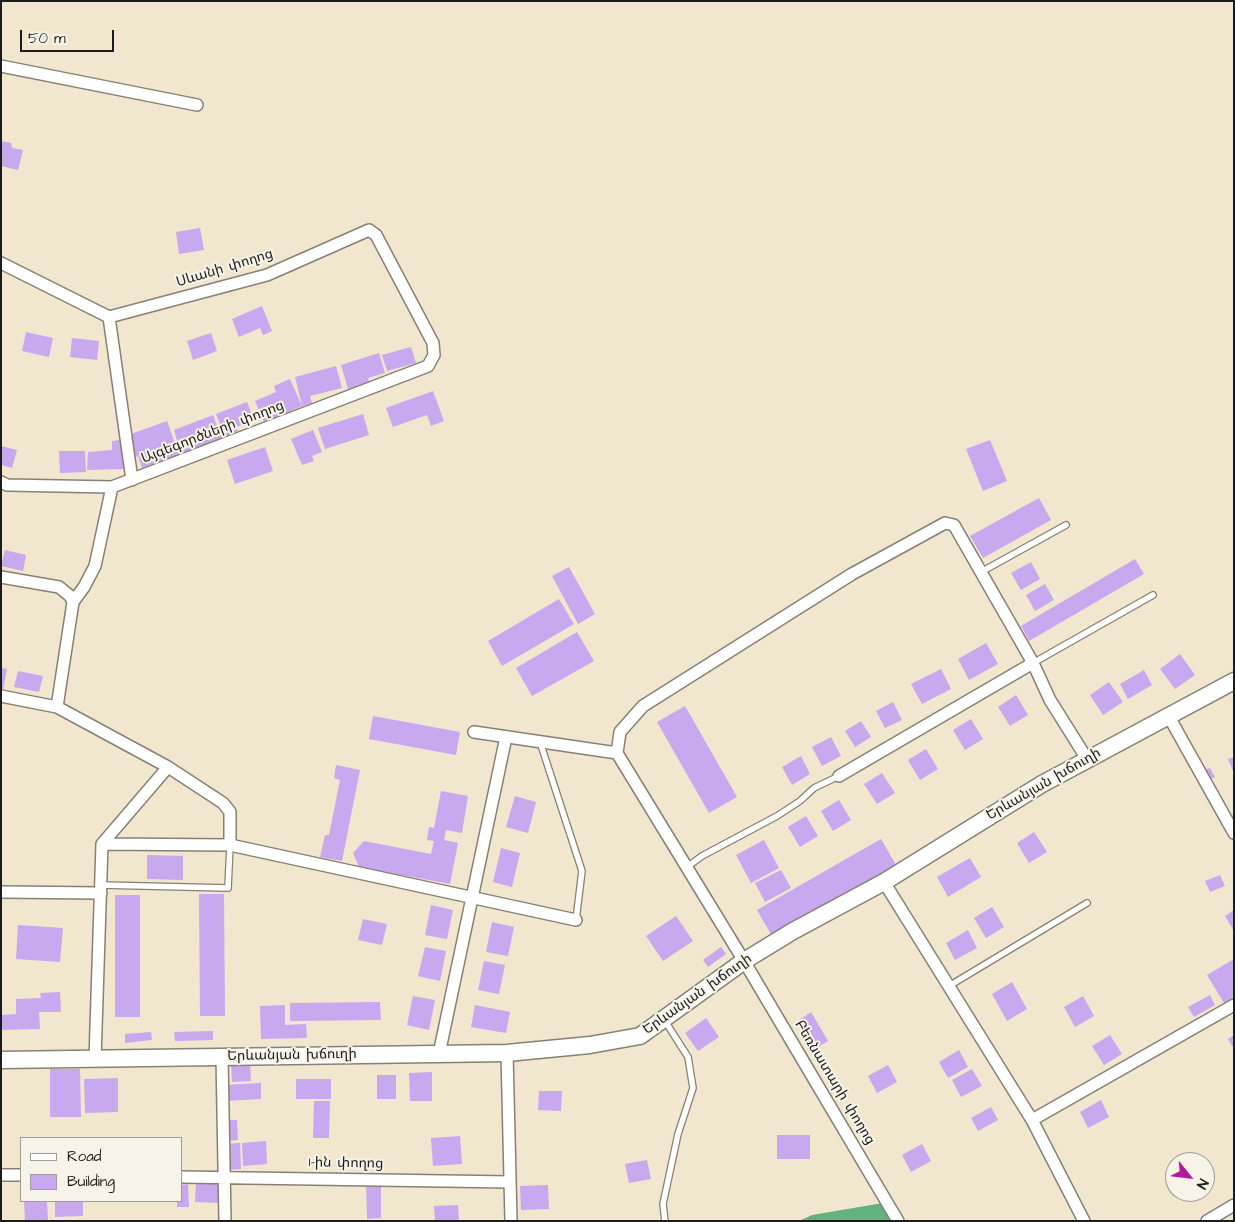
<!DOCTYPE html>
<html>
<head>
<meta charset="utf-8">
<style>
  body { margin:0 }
  #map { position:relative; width:1235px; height:1222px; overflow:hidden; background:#f1e6ce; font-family:"Architects Daughter",sans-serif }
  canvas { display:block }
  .frame { position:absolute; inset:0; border:2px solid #1c1c1c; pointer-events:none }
  .legend { position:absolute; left:20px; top:1137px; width:162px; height:65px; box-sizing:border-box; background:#f7f3e8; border:1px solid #9f9d96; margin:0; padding:6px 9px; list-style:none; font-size:15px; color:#1c1c1c }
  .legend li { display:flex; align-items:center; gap:10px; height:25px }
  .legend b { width:25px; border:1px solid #9f9d96 }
  .north { position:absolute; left:1165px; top:1152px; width:50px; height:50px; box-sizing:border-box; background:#f7f3e8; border:1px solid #9f9d96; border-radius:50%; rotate:119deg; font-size:14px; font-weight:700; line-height:20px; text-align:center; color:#1c1c1c }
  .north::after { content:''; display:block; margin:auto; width:18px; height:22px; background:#b5179e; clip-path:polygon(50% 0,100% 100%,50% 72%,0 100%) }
  .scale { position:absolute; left:20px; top:30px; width:94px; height:22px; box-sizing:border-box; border:2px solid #1c1c1c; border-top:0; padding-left:6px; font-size:15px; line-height:18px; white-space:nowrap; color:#1c1c1c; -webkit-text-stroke:4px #f7f3e8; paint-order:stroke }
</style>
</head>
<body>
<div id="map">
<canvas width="1235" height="1222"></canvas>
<div class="frame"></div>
<ul class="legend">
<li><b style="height:6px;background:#fff"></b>Road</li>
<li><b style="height:14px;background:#c8a8ef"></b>Building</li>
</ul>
<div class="north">N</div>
<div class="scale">50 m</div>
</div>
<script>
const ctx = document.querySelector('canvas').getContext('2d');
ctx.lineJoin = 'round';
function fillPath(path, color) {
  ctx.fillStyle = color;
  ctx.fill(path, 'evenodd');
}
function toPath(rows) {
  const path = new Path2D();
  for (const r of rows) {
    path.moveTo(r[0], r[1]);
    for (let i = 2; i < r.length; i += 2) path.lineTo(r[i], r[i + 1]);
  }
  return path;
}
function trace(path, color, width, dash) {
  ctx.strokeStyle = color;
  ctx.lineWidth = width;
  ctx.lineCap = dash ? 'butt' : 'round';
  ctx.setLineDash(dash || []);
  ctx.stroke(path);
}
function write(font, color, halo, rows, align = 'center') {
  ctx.font = font + ' "Architects Daughter","Noto Sans Armenian",sans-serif';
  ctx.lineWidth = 4;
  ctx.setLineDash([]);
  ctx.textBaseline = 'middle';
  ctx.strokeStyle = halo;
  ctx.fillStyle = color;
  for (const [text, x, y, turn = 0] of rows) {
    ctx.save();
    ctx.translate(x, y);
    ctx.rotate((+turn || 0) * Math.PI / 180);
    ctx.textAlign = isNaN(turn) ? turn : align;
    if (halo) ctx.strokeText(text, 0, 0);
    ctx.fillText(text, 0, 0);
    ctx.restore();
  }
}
const forest = toPath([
  [883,1203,894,1221,799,1221,812,1215]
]);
const building = toPath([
  [1,141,11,143,12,148,23,150,18,170,1,166],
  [200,228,204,250,179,254,176,232],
  [262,306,272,331,263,335,260,328,239,337,232,319],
  [26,332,53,338,49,357,22,351],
  [211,333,217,351,193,360,187,341],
  [72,338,99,341,97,360,70,357],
  [411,347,416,363,387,371,382,355],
  [379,353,385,373,368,378,369,382,348,389,341,365],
  [336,366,342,388,310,396,312,403,302,406,295,377],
  [290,379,302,406,264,422,255,401,276,392,274,386],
  [433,391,444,421,431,426,427,415,393,427,386,408],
  [247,402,254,420,236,427,238,431,225,437,216,414],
  [363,414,369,435,325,449,318,428],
  [213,415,222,439,181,455,174,430],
  [167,421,179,455,142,468,138,456,133,458,128,435],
  [313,430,322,452,312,456,314,461,302,465,291,439],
  [120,440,125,469,87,470,88,452,112,450,112,441],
  [990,440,1007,481,983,491,966,449],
  [1,446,17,450,12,468,1,465],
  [265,447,273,471,235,484,227,460],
  [59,451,85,451,86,472,60,473],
  [1039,498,1051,520,983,558,970,536],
  [5,550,26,555,23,571,1,566],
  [1135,559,1144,574,1029,641,1021,626],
  [1031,562,1040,579,1021,590,1011,573],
  [569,567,595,614,578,624,552,576],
  [1045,584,1054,600,1035,611,1026,595],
  [559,599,574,624,502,666,488,641],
  [577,632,594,661,532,696,516,668],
  [986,643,998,664,969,680,958,659],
  [1180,654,1195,675,1175,689,1160,669],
  [1,668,7,669,3,690,1,689],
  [941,669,951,689,922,704,911,684],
  [1144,670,1152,685,1128,699,1120,684],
  [18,671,43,676,39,692,14,687],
  [1109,682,1123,702,1103,715,1090,695],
  [1016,695,1028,715,1010,726,998,707],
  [893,702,902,720,885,728,876,711],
  [685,706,737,797,709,813,657,722],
  [373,716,460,732,456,755,369,739],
  [971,719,983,739,965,750,953,730],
  [861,721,871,737,855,747,845,731],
  [831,737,841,756,822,766,812,747],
  [926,749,938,769,920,780,908,760],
  [801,756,810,774,792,785,782,767],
  [1234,757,1234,773,1228,759],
  [336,765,360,770,342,861,320,857,325,835,329,835,340,780,334,778],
  [1210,768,1215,777,1207,781,1203,771],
  [882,773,895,793,877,804,864,784],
  [441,791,468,796,462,833,446,830,444,840,458,843,450,884,359,867,353,853,364,841,431,854,434,841,427,840,429,827,434,828],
  [515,796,536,802,528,833,506,827],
  [839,800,851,820,833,831,821,811],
  [806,816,818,836,800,847,788,827],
  [1034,832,1047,852,1029,863,1017,843],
  [881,839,896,865,772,936,757,910],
  [764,840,779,868,751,883,736,855],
  [501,848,520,853,512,887,493,882],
  [147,855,183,856,183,880,147,879],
  [970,858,981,877,948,897,937,877],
  [781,870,791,888,765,902,755,883],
  [1220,875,1225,886,1210,892,1205,881],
  [199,894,224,894,225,1016,200,1016],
  [115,895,140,895,140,1017,115,1017],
  [431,905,453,910,447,939,425,935],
  [992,907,1004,927,986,938,974,918],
  [1234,910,1234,931,1225,916],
  [676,916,693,941,663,961,646,936],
  [363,919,387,924,382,945,358,940],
  [492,922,514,927,508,956,486,952],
  [18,925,63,928,60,962,16,959],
  [968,930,977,948,955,960,946,943],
  [425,947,446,951,440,981,418,976],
  [721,947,726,954,708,967,703,960],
  [1234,959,1234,997,1224,1003,1207,975],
  [484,961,505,965,499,994,478,990],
  [1012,982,1027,1009,1007,1021,992,994],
  [60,992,61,1012,39,1012,40,1029,1,1030,1,1015,16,1014,16,999,41,998,40,993],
  [1210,995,1215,1005,1194,1017,1188,1007],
  [413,996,435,1000,429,1030,407,1025],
  [1083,996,1094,1016,1075,1027,1064,1007],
  [380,1002,381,1020,290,1021,290,1003],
  [285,1005,285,1025,306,1024,307,1038,261,1039,260,1006],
  [475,1005,510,1012,506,1033,471,1027],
  [811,1012,828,1041,815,1049,798,1021],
  [706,1018,719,1037,698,1051,685,1033],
  [213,1031,213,1040,175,1041,174,1032],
  [151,1032,152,1040,125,1043,125,1034],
  [1110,1035,1122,1054,1104,1065,1092,1046],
  [1234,1035,1234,1049,1228,1039],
  [959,1050,968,1067,948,1078,939,1062],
  [250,1063,251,1081,232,1082,231,1064],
  [888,1065,897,1082,877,1093,868,1076],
  [50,1069,80,1069,81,1117,50,1117],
  [972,1069,982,1086,961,1097,952,1080],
  [432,1072,432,1101,410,1101,409,1073],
  [377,1075,396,1075,396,1099,377,1099],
  [118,1078,118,1112,85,1113,84,1079],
  [296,1079,331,1079,331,1099,296,1099],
  [261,1083,261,1099,226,1101,225,1085],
  [539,1091,562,1091,561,1111,538,1110],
  [1101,1100,1109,1117,1088,1128,1080,1112],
  [314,1101,330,1101,329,1138,313,1138],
  [991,1107,998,1120,978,1131,971,1118],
  [226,1120,237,1120,238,1140,227,1141],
  [777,1135,810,1135,810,1159,777,1159],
  [460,1136,462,1164,433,1166,431,1138],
  [266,1141,267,1164,243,1166,242,1143],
  [240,1143,241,1169,229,1170,227,1144],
  [922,1144,931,1161,911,1172,902,1155],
  [647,1160,651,1179,629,1183,625,1164],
  [196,1182,219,1183,218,1203,195,1202],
  [188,1184,189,1207,177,1207,177,1201,181,1201,181,1185],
  [366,1184,381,1184,381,1218,367,1219],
  [548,1185,549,1209,521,1210,520,1186],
  [24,1201,47,1201,48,1220,25,1221],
  [55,1201,83,1201,83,1216,55,1217],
  [458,1205,459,1221,435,1221,434,1206]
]);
const service = toPath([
  [981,572,1066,525],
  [1033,663,1153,595],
  [540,742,582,871,576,920],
  [687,867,702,856,777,816,800,801,814,788,839,776],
  [100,885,228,888,230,845],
  [949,986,1087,903],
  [665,1221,663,1204,678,1134,693,1088,688,1057,665,1021]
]);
const minor = toPath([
  [1,66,197,105],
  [1,263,109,317,267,275,369,230,376,235,433,343,434,355,428,366,112,487,7,485,1,482],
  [109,317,132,480],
  [1,577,59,587,70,596,73,602,57,707],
  [73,602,84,587,95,566,112,487],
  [1,696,57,707,168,767,223,803,230,812,230,845],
  [1168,715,1234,833],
  [474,732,617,753,744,961,898,1221],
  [617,753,620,732,643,706,852,574,945,523,954,525,1033,663,1050,700,1087,759],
  [839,776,1033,663],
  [102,844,230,845,576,920],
  [884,882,1032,1120,1084,1221],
  [1,892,101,893],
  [507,1053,511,1221],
  [439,1054,506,737],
  [222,1057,225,1221],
  [95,1059,102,844,168,767],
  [1032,1120,1234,1005],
  [1,1175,21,1175],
  [181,1177,510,1182],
  [1207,1221,1234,1205]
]);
const secondary = toPath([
  [1,1060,507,1053,590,1045,640,1036,744,961,793,931,884,882,1042,784,1234,681]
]);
const streetNames = [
  ["Սևանի փողոց",225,269,-17],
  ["Այգեգործների փողոց",213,433,-21],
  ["Երևանյան խճուղի",1044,785,-30],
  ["Երևանյան խճուղի",698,995,-35],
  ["Երևանյան խճուղի",292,1056,-1],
  ["Բեռնատարի փողոց",834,1083,59],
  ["1-ին փողոց",346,1164,1]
];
fillPath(forest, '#63b37f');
fillPath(building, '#c8a8ef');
trace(service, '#868175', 8);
trace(minor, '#868175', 14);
trace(secondary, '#868175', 19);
trace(service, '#fff', 5.5);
trace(minor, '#fff', 11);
trace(secondary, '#fff', 16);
write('14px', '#1c1c1c', '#f7f3e8', streetNames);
</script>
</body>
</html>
